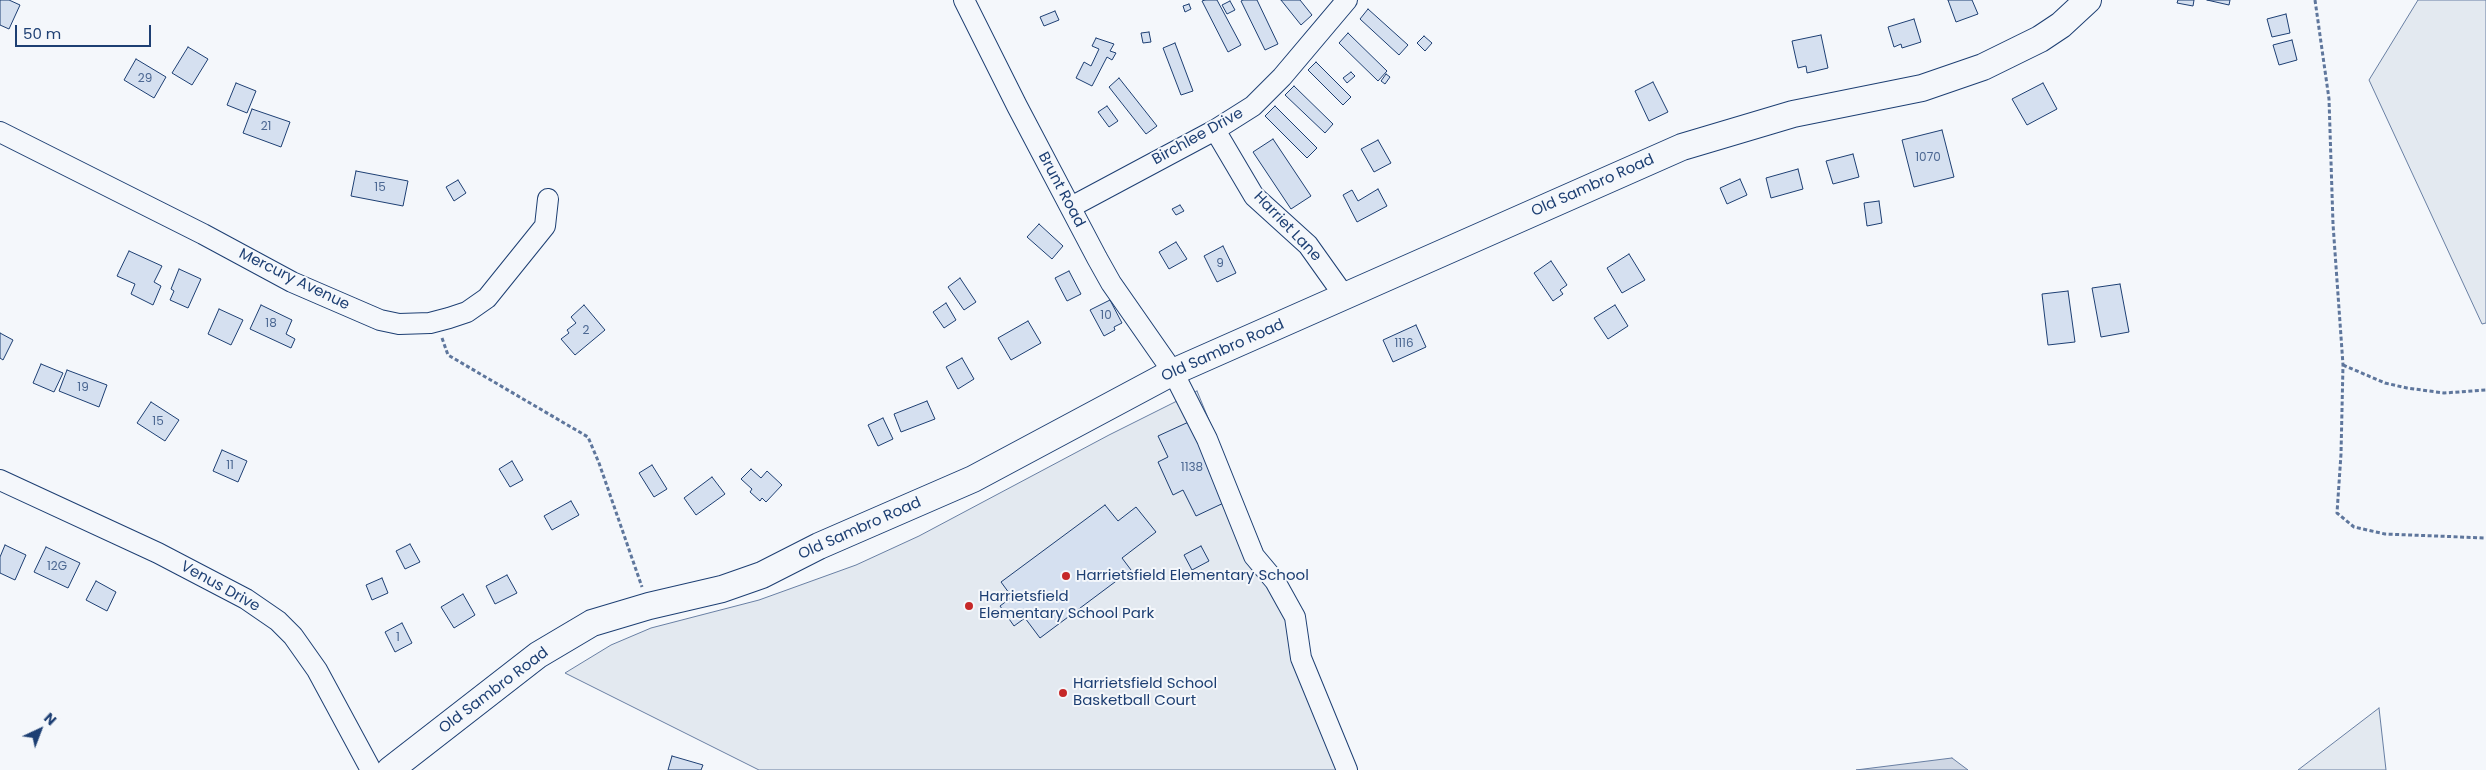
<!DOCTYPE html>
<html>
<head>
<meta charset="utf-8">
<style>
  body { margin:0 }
  #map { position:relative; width:2486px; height:770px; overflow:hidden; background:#f4f7fb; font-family:Poppins,sans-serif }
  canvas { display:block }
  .north { position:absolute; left:15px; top:705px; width:50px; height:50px; -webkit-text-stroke:4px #f4f7fb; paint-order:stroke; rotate:43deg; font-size:14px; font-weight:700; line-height:20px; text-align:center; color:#1d3f73 }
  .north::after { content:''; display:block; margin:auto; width:18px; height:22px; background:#1d3f73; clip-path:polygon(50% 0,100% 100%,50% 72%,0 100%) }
  .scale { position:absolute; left:15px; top:25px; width:136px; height:22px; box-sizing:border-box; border:2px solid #1d3f73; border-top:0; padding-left:6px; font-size:15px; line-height:18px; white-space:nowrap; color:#1d3f73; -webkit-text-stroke:4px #f4f7fb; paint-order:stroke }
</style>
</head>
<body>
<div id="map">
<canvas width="2486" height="770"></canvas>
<div class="north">N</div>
<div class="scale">50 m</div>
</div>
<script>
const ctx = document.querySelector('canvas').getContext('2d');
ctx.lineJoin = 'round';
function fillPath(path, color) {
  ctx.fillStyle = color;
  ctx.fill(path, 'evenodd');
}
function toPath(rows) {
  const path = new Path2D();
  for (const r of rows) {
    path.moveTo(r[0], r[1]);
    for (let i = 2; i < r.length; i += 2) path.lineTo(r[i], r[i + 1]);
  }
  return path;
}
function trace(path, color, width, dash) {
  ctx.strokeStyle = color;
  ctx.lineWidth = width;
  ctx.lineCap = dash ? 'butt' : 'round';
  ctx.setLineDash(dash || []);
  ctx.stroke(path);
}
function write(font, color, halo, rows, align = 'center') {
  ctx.font = font + ' Poppins,sans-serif';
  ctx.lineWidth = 4;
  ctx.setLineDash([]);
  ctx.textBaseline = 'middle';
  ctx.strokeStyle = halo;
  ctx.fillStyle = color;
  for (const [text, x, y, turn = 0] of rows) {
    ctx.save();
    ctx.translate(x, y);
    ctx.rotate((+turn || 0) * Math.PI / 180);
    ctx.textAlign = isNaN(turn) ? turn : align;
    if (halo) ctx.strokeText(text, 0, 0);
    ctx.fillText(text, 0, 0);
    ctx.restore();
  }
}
const green = toPath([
  [2418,0,2486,0,2486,323,2482,324,2369,80,2418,0],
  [1197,391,1353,770,759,770,565,673,611,645,651,628,759,600,856,565,919,536,1109,435,1197,391],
  [2379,708,2386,770,2298,770,2379,708]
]);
const water = toPath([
  [1952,758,1968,770,1856,770,1952,758]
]);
const building = toPath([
  [0,0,9,0,20,5,9,29,0,25,0,0],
  [1205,0,1217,0,1241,45,1228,52,1202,1,1205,0],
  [1243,0,1257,0,1278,44,1265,50,1241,1,1243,0],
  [1281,0,1300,0,1312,15,1301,25,1281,0],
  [1948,0,1972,0,1978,14,1956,22,1948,0],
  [2178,0,2194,0,2193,6,2177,3,2178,0],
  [2207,0,2230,0,2229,5,2207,0],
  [1230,1,1235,10,1227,14,1222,5,1230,1],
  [1189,4,1191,9,1185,12,1183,6,1189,4],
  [1368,9,1408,45,1399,55,1360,19,1368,9],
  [1055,11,1059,20,1044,26,1040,17,1055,11],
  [2286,14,2290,33,2272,37,2267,19,2286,14],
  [1914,19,1921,42,1902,48,1901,44,1894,47,1888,27,1914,19],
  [1149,32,1151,42,1143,43,1141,33,1149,32],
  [1348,33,1387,71,1378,81,1339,43,1348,33],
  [1821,35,1828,68,1807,73,1806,66,1798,68,1792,41,1821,35],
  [1424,36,1432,43,1425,51,1417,43,1424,36],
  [1096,38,1114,44,1110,51,1116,53,1112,60,1107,57,1092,86,1076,78,1084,62,1091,66,1099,49,1092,46,1096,38],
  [2292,40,2297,60,2279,65,2273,45,2292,40],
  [1175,43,1193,91,1181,95,1163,48,1175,43],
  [188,47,208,59,192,85,172,73,188,47],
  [136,59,166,77,154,98,124,80,136,59],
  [1316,62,1351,97,1343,105,1308,70,1316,62],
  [1351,72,1355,76,1347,83,1343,78,1351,72],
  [1386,74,1390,77,1385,84,1381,81,1386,74],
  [1119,78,1157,126,1146,134,1109,87,1119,78],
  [1653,82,1668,112,1649,121,1635,91,1653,82],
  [236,83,256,91,247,113,227,105,236,83],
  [2043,83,2057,109,2027,125,2012,99,2043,83],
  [1294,86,1333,124,1325,133,1285,95,1294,86],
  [1107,106,1118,121,1109,127,1098,112,1107,106],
  [1275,106,1317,148,1307,158,1265,116,1275,106],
  [252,109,290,122,281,147,243,133,252,109],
  [1942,130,1954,177,1914,187,1902,140,1942,130],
  [1273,139,1311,196,1291,209,1253,152,1273,139],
  [1378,140,1391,163,1374,172,1361,149,1378,140],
  [1853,154,1859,177,1833,184,1826,161,1853,154],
  [1798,169,1803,189,1771,198,1766,178,1798,169],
  [356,171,408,181,403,206,351,196,356,171],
  [1740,179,1747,195,1727,204,1720,188,1740,179],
  [458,180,466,193,454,201,446,187,458,180],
  [1378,189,1387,206,1357,222,1343,195,1352,190,1358,201,1378,189],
  [1879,201,1882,223,1867,226,1864,203,1879,201],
  [1180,205,1184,211,1176,215,1172,209,1180,205],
  [1039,224,1063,246,1052,259,1027,237,1039,224],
  [1176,242,1187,259,1169,269,1159,252,1176,242],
  [1223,246,1236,273,1217,282,1204,256,1223,246],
  [129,251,162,266,154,282,161,286,153,305,131,294,135,284,117,276,129,251],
  [1629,254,1645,280,1622,293,1607,268,1629,254],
  [1551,261,1567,285,1560,290,1563,294,1553,301,1534,273,1551,261],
  [179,269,201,279,188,308,170,300,174,291,171,289,179,269],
  [1069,271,1081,294,1067,301,1055,278,1069,271],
  [960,278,976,302,964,310,948,287,960,278],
  [2120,284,2129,332,2101,337,2092,288,2120,284],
  [2068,291,2075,342,2048,345,2042,294,2068,291],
  [1110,300,1122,323,1114,327,1115,330,1104,336,1090,310,1110,300],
  [946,303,956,320,944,328,933,312,946,303],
  [261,305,292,320,286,334,295,339,291,348,250,329,261,305],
  [584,305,605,330,575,355,561,339,569,333,567,330,576,323,571,317,584,305],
  [1615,305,1628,326,1608,339,1594,318,1615,305],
  [219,309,243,320,231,345,208,334,219,309],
  [1028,321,1041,343,1011,360,998,338,1028,321],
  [1416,325,1426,347,1393,362,1383,340,1416,325],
  [0,333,13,340,3,360,0,358,0,333],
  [962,358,974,379,958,389,946,367,962,358],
  [41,364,63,373,54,392,33,383,41,364],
  [67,370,107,385,99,407,59,391,67,370],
  [927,401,935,419,901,432,894,414,927,401],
  [151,402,179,420,165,441,137,423,151,402],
  [883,418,893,439,878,446,868,425,883,418],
  [1193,420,1230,500,1196,516,1183,490,1173,495,1158,462,1168,457,1158,436,1193,420],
  [222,450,247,461,238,482,213,471,222,450],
  [512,461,523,480,510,487,499,469,512,461],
  [652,465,667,489,654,497,639,473,652,465],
  [751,469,761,478,767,471,782,485,766,502,762,498,760,501,750,492,752,489,741,479,751,469],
  [712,477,725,494,696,515,684,498,712,477],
  [571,501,579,515,552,530,544,516,571,501],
  [1105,505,1118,521,1136,507,1156,532,1122,558,1131,570,1040,638,1025,618,1014,626,1000,606,1012,597,1001,582,1105,505],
  [410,544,420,562,405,569,396,551,410,544],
  [5,545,26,555,15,580,0,573,0,557,5,545],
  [1201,546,1209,561,1192,570,1184,555,1201,546],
  [46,547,80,563,68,588,34,572,46,547],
  [507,575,517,593,495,604,486,586,507,575],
  [382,578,388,593,372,600,366,585,382,578],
  [96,581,116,592,107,611,86,600,96,581],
  [463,594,475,615,454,628,441,607,463,594],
  [402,623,412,643,395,652,385,632,402,623],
  [672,756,703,765,701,770,668,770,672,756]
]);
const path = toPath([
  [2315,0,2329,99,2333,224,2343,365,2341,454,2337,513,2354,527,2385,534,2486,538],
  [442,338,448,355,588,437,599,463,642,587],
  [2343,365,2385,383,2407,388,2444,393,2486,390]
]);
const minor = toPath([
  [964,0,1017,106,1097,258,1111,283,1173,372,1207,439,1254,556,1275,581,1295,617,1301,658,1347,770],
  [1215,130,1254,196,1308,245,1345,297],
  [0,132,203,234,292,282,380,320,399,324,430,323,449,318,467,312,487,298,545,226,548,199],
  [1071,207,1215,130,1253,106,1282,77,1347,0],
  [0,480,158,553,246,599,278,621,293,636,317,670,371,770]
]);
const major = toPath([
  [390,770,538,655,592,623,649,606,722,589,762,575,819,546,973,479,1173,372,1682,147,1793,114,1922,88,1983,67,2040,39,2061,25,2088,0]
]);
const markers = [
  [1066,576,5,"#c62828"],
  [969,606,5,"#c62828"],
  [1063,693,5,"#c62828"]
];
const numberNames = [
  ["29",145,79],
  ["21",266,127],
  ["1070",1928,158],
  ["15",380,188],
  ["9",1220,264],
  ["10",1106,316],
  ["18",271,324],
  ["2",586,331],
  ["1116",1404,344],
  ["19",83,388],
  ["15",158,422],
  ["11",230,466],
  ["1138",1192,468],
  ["12G",57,567],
  ["1",398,638]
];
const streetNames = [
  ["Birchlee Drive",1198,137,-29],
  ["Old Sambro Road",1593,186,-24],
  ["Brunt Road",1061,190,62],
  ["Harriet Lane",1287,227,46],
  ["Mercury Avenue",294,280,26],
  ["Old Sambro Road",1223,351,-24],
  ["Old Sambro Road",860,529,-24],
  ["Venus Drive",220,587,29],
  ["Old Sambro Road",494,691,-37]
];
const poiNames = [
  ["Harrietsfield Elementary School",1076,576],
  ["Harrietsfield",979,597],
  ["Elementary School Park",979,614],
  ["Harrietsfield School",1073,684],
  ["Basketball Court",1073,701]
];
fillPath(green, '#e3e9f0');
trace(green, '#687fa3', 1);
fillPath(water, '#cfd7e4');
trace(water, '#687fa3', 1);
fillPath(building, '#d5e0f0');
trace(building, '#1d3f73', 1);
trace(minor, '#1d3f73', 22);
trace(major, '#1d3f73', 28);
trace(path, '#5e769c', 3, [4, 2.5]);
trace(minor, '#f4f7fb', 20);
trace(major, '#f4f7fb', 26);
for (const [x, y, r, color] of markers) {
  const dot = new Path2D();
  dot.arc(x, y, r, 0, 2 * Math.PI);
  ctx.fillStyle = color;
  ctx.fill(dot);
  trace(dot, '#f4f7fb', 2);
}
write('12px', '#4b6792', null, numberNames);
write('15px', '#1d3f73', '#f4f7fb', streetNames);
write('15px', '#1d3f73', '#f4f7fb', poiNames, 'left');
</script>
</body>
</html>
